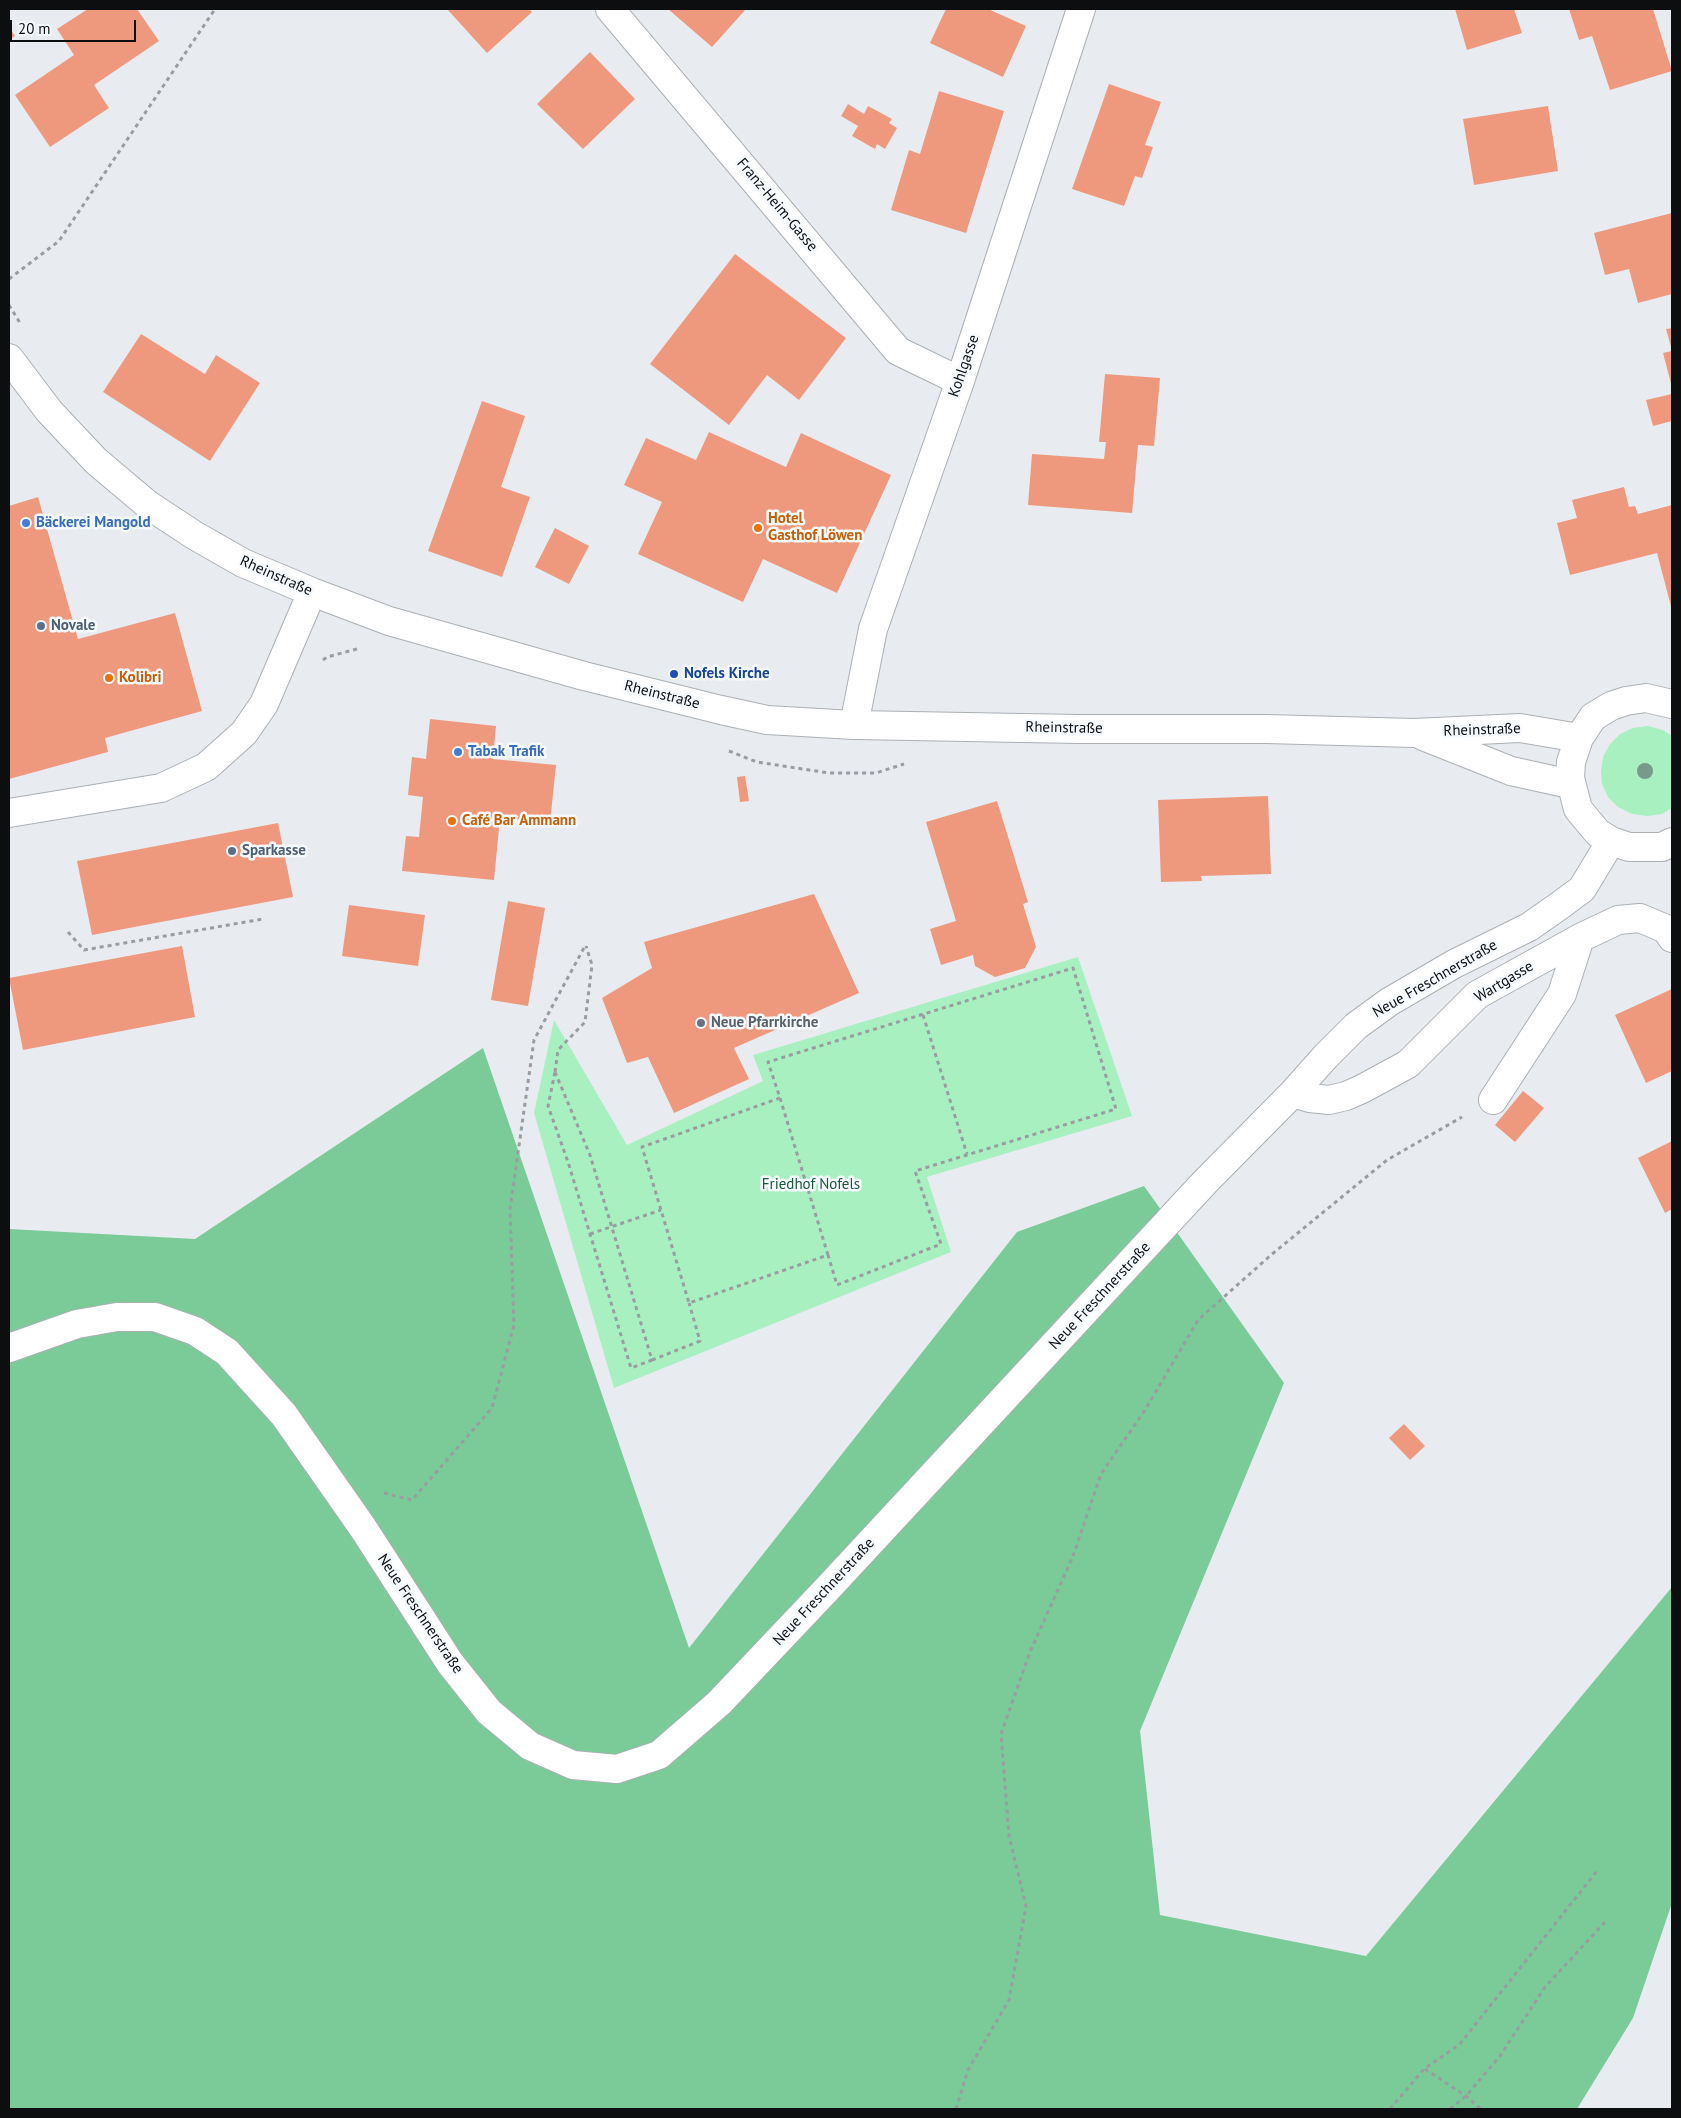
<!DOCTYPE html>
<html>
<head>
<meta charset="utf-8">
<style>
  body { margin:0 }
  #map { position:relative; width:1681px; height:2118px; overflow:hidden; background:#e8ecf1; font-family:"PT Sans",sans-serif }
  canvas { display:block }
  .frame { position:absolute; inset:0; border:10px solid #0d0e10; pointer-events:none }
  .scale { position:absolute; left:10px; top:20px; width:126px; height:22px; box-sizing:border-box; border:2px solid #0d0e10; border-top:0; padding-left:6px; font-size:15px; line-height:18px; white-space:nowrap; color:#0d0e10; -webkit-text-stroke:4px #f5fafe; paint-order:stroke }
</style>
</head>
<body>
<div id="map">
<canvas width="1681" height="2118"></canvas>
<div class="frame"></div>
<div class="scale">20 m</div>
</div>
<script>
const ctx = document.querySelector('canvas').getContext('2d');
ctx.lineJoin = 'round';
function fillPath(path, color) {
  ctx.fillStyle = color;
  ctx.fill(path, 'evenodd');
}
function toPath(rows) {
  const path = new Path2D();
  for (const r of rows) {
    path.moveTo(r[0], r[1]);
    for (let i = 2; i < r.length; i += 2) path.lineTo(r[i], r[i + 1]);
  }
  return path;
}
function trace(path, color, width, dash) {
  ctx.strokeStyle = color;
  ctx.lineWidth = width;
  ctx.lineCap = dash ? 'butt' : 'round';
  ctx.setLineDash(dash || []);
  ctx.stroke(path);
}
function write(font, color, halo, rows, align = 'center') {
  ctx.font = font + ' "PT Sans",sans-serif';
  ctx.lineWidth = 5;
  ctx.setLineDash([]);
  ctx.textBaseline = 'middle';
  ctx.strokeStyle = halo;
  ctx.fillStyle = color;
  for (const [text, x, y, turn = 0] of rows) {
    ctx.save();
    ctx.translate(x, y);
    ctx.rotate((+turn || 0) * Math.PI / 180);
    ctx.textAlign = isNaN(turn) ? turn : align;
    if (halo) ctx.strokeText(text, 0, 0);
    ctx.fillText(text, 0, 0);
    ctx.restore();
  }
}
const green = toPath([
  [1648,726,1663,730,1672,736,1672,808,1662,814,1647,816,1632,814,1618,807,1608,797,1602,784,1601,771,1603,757,1610,744,1620,734,1633,728],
  [1078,957,1132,1116,927,1177,951,1252,614,1388,534,1113,554,1020,627,1145,763,1081,753,1055]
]);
const forest = toPath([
  [483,1048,689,1648,1017,1232,1144,1186,1284,1383,1140,1731,1160,1915,1366,1956,1672,1587,1672,1903,1633,2018,1577,2109,9,2109,9,1229,195,1239]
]);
const building = toPath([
  [88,9,137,9,159,41,94,85,109,108,50,147,15,95,74,55,57,29],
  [447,9,529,9,532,12,487,53],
  [668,9,746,9,712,47],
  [946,9,988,9,1026,26,1003,77,930,43],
  [1455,9,1514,9,1522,33,1467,50],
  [1569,9,1653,9,1672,71,1610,90,1592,36,1579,40],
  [9,27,15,36,9,40],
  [590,52,635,99,583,149,537,104],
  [1109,84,1161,102,1145,145,1153,147,1142,178,1135,176,1124,206,1072,189],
  [939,91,1004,111,966,233,891,210,909,150,920,154],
  [848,104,864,114,868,106,892,119,889,123,897,128,885,149,877,144,875,149,852,136,858,126,841,116],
  [1548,106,1558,171,1474,185,1463,119],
  [1672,213,1672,294,1638,303,1629,269,1605,275,1594,233],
  [735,254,846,338,799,400,767,375,729,425,650,364],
  [1672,328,1672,350,1666,329],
  [141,334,205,374,216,355,260,383,210,461,103,392],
  [1672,351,1672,387,1663,353],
  [1105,374,1160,378,1154,446,1138,445,1132,513,1028,505,1032,454,1104,459,1106,442,1099,442],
  [1672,394,1672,421,1653,426,1646,400],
  [482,401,525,416,501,487,530,497,502,577,428,551],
  [709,432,786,467,801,433,891,475,837,593,763,559,743,602,638,554,662,502,624,485,646,438,696,460],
  [1624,487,1629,507,1635,506,1638,514,1672,505,1672,610,1657,553,1570,575,1557,523,1577,518,1572,500],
  [38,497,78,639,175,613,202,711,105,738,108,752,9,779,9,506],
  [555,528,589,546,569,584,535,567],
  [684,665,709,670,707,679,683,674],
  [430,719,496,726,493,759,556,765,550,823,500,818,494,880,402,871,406,836,419,837,423,797,408,795,412,757,426,759],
  [745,776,749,801,740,802,737,777],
  [1268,796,1271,874,1201,876,1202,881,1161,882,1158,800],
  [997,801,1028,902,1023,904,1036,947,1025,968,995,977,975,966,973,955,941,965,930,929,956,921,926,822],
  [278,823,293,897,92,935,77,861],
  [814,894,859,993,734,1048,749,1079,674,1113,648,1057,627,1063,602,998,652,968,644,942],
  [508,901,545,908,528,1006,491,1000],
  [349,905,425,915,418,966,342,956],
  [182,946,195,1017,23,1050,9,978],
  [1672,989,1672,1071,1646,1083,1615,1015],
  [1523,1091,1544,1108,1515,1142,1495,1125],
  [1672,1141,1672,1209,1665,1213,1638,1158],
  [1404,1424,1425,1446,1410,1460,1389,1438]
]);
const path = toPath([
  [9,279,59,241,215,9],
  [9,305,20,323],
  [323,660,327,657,357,649],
  [729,751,757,762,829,773,876,773,904,764],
  [68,932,84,950,263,919],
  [923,1015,967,1154],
  [555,1072,590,1155,652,1360,631,1368,568,1162,548,1106,555,1072],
  [555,1072,558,1050,585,1022,592,965,586,946],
  [780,1098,642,1147,689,1303,828,1255,837,1285,941,1244,915,1171,1116,1109,1073,968,768,1062,780,1098,828,1255],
  [590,1234,661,1210],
  [652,1360,700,1341,689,1303],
  [384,1493,412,1500,492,1408,514,1325,510,1209,534,1040,585,946],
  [1425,2069,1466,2096,1481,2109],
  [956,2109,968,2070,1009,2000,1026,1906,1009,1836,1001,1734,1030,1652,1073,1556,1101,1474,1145,1410,1198,1320,1271,1255,1387,1160,1462,1117],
  [1390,2109,1424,2069,1459,2045,1597,1871],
  [1450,2109,1466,2096,1500,2056,1545,1987,1606,1921]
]);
const minor = toPath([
  [610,9,898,351,960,381],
  [854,725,873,629,960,381,1081,9],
  [1293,1093,1310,1098,1329,1100,1346,1096,1362,1089,1408,1064,1477,995,1580,938,1618,920,1640,918,1666,929,1672,938],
  [1493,1100,1562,994,1580,938],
  [9,1348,77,1324,117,1317,155,1317,195,1331,227,1352,284,1415,363,1528,450,1663,489,1712,530,1746,573,1765,617,1769,659,1755,719,1703,828,1588,1205,1182,1293,1093,1326,1056,1356,1026,1389,1002,1454,964,1529,927,1559,906,1582,889,1611,841]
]);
const major = toPath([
  [9,358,49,411,96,461,147,504,194,535,243,563,312,592,389,621,584,676,721,710,767,720,854,725,1079,729,1266,729,1414,733,1520,728,1579,738],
  [1672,704,1646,698,1626,701,1611,706,1593,717,1579,738,1571,762,1570,778,1578,809,1598,833,1611,841,1629,847,1662,847,1672,842],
  [1423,736,1511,771,1570,784],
  [9,813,161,788,206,767,244,733,264,704,312,592]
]);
const trees = [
  [1645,771]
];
const markers = [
  [26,523,5,"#3f7fe0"],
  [758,528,5,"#e8710a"],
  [41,626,5,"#5c6f8a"],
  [674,674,5,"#1a4fb4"],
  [109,678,5,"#e8710a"],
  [458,752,5,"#3f7fe0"],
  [452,821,5,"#e8710a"],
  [232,851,5,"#5c6f8a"],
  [701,1023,5,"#6b7280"]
];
const streetNames = [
  ["Franz-Heim-Gasse",777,205,50],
  ["Kohlgasse",964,366,-71],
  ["Rheinstraße",276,576,24],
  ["Rheinstraße",662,695,14],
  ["Rheinstraße",1064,728,1],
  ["Rheinstraße",1482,730,-2],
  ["Neue Freschnerstraße",1435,979,-30],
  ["Wartgasse",1504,982,-31],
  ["Neue Freschnerstraße",1100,1296,-47],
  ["Neue Freschnerstraße",824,1592,-47],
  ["Neue Freschnerstraße",420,1614,56]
];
const foodNames = [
  ["Hotel",768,519],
  ["Gasthof Löwen",768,536],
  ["Kolibri",119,678],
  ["Café Bar Ammann",462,821]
];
const shopNames = [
  ["Bäckerei Mangold",36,523],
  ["Tabak Trafik",468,752]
];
const serviceNames = [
  ["Novale",51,626],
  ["Sparkasse",242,851]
];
const transitNames = [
  ["Nofels Kirche",684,674]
];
const worshipNames = [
  ["Neue Pfarrkirche",711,1023]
];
const parkNames = [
  ["Friedhof Nofels",811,1185]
];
fillPath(green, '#a9f0c1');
fillPath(forest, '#7acb98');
fillPath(building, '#ee997e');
trace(minor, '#abb0b4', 30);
trace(major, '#abb0b4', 30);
trace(path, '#999ca0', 3, [4, 4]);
trace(minor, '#fff', 28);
trace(major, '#fff', 28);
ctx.fillStyle = '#779a8a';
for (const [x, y] of trees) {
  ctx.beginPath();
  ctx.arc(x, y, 8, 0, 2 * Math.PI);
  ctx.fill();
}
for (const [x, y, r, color] of markers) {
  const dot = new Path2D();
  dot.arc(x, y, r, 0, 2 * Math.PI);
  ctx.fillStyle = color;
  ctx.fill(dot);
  trace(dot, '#f5fafe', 2);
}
write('15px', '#0d0e10', '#f5fafe', streetNames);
write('bold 15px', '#c56008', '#f5fafe', foodNames, 'left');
write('bold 15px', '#366cbe', '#f5fafe', shopNames, 'left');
write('bold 15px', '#4e5e75', '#f5fafe', serviceNames, 'left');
write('bold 15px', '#164399', '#f5fafe', transitNames, 'left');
write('bold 15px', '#5b616d', '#f5fafe', worshipNames, 'left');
write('15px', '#1b5735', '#f5fafe', parkNames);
</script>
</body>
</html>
